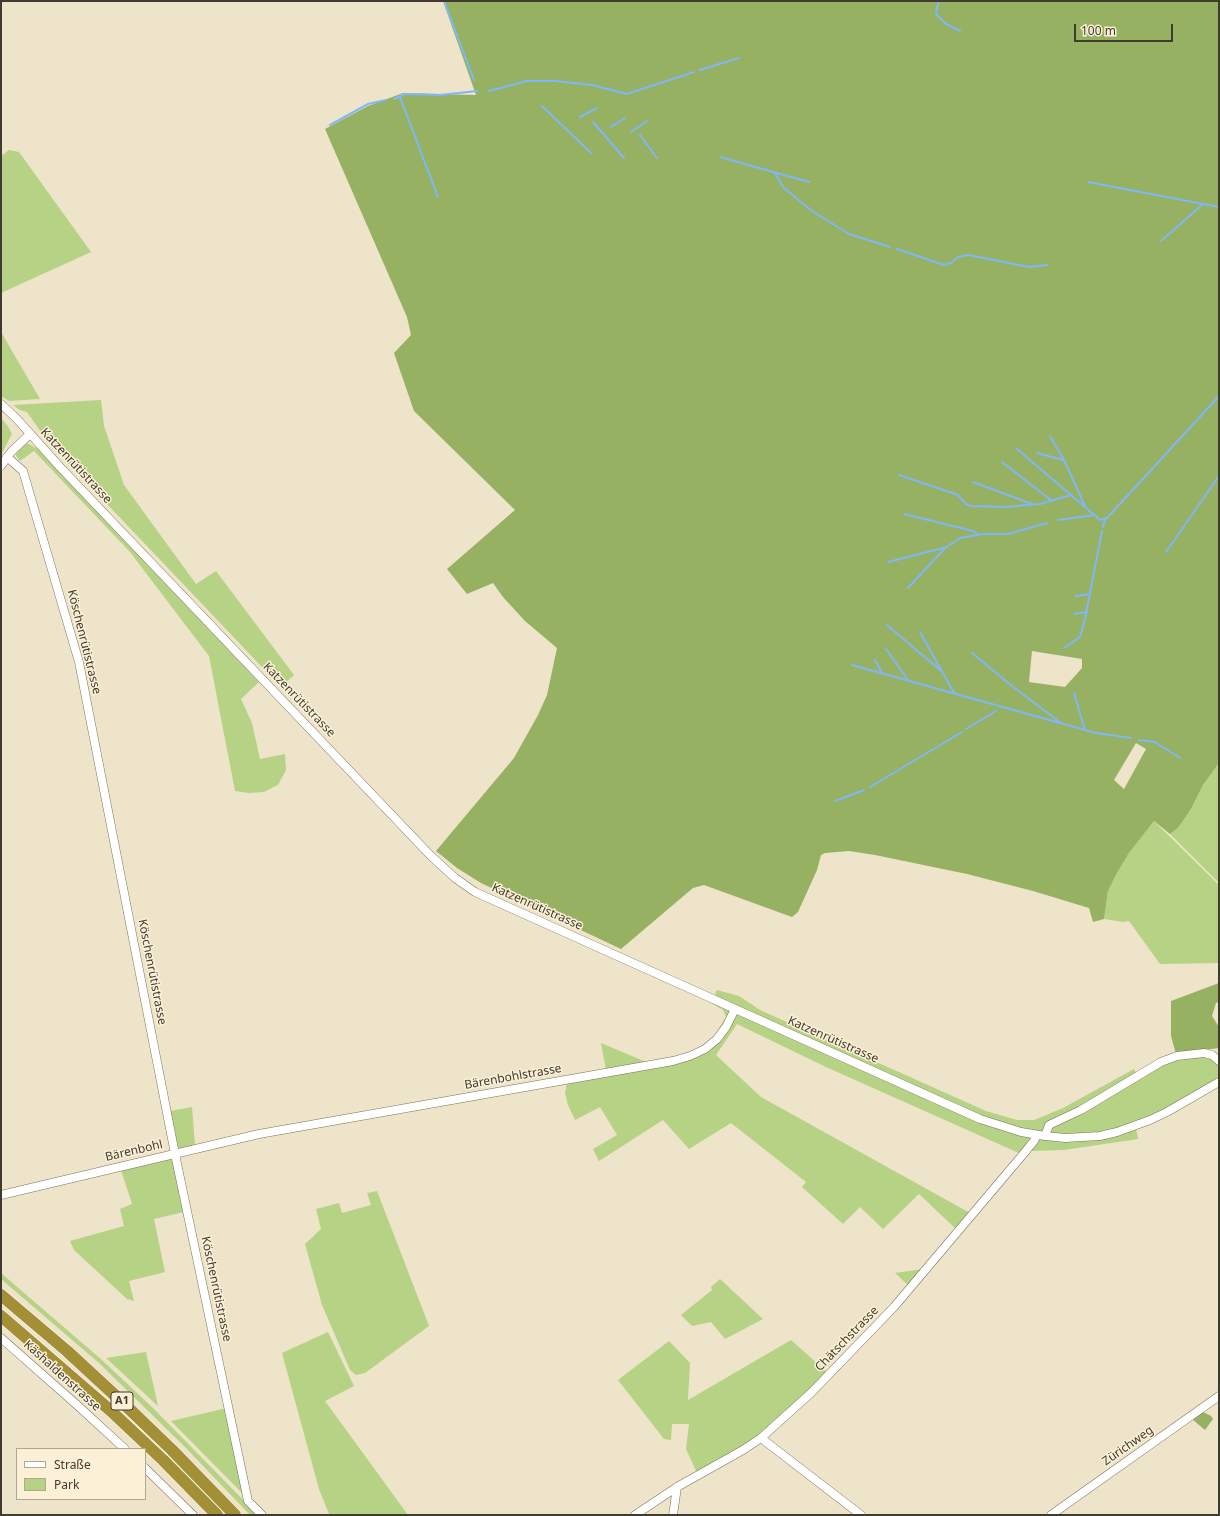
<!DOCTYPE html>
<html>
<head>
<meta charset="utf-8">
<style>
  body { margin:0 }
  #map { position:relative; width:1220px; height:1516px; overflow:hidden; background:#eee4c9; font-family:"Noto Sans",sans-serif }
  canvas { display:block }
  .frame { position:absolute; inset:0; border:2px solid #3f3b30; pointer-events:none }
  .legend { position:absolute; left:16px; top:1448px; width:130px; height:52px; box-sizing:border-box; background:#fcf1d6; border:1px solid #b0a894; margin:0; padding:5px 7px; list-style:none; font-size:12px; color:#3f3b30 }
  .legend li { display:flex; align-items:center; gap:8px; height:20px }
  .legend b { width:20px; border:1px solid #b0a894 }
  .scale { position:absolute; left:1074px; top:24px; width:99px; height:18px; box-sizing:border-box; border:2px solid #3f3b30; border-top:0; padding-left:5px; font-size:12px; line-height:14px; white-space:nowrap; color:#3f3b30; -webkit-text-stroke:3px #fcf1d6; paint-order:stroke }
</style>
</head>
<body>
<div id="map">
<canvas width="1220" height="1516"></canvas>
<div class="frame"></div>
<ul class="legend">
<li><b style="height:5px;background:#fff"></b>Straße</li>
<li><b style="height:11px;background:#b6d285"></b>Park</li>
</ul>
<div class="scale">100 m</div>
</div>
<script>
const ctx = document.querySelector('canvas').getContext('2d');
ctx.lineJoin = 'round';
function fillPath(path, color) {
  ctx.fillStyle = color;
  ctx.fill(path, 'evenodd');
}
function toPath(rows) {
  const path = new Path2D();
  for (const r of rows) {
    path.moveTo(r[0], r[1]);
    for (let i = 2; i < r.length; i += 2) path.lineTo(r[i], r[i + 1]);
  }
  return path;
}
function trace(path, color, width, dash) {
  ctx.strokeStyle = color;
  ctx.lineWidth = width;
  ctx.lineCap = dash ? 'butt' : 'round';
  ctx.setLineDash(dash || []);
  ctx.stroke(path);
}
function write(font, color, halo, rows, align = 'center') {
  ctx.font = font + ' "Noto Sans",sans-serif';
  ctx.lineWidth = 3;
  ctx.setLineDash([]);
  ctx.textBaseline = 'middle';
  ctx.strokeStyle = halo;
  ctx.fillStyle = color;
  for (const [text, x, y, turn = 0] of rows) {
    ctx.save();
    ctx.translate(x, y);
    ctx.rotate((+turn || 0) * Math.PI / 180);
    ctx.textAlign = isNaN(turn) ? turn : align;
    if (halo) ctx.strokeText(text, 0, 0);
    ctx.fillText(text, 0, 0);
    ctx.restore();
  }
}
const green = toPath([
  [9,150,19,152,91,252,1,293,1,156],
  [1,332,40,399,9,401,1,396],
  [101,400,104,426,124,485,196,584,216,571,294,675,281,687,48,442,27,412,20,410,13,405],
  [1,418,7,425,12,434,1,455],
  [27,443,38,449,259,682,241,699,252,723,260,759,285,754,286,770,278,785,264,792,249,793,235,791,209,656,130,552,34,451,20,461,16,456,17,450],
  [1219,763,1219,883,1170,834,1178,828,1191,809,1203,785],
  [1154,821,1219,885,1219,963,1160,964,1129,921,1123,922,1104,919,1108,891,1117,873,1129,853],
  [717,990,739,996,760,1010,986,1111,1017,1120,1034,1120,1063,1108,1134,1069,1138,1077,1166,1062,1204,1054,1213,1058,1219,1066,1219,1078,1170,1108,1135,1123,1138,1139,1064,1150,1031,1151,1021,1154,826,1067,737,1024,716,1055,761,1097,970,1213,957,1230,919,1194,883,1229,860,1207,843,1224,802,1187,806,1182,731,1123,689,1149,663,1120,599,1161,593,1149,617,1135,600,1107,575,1120,568,1105,565,1093,567,1083,607,1075,601,1043,646,1062,685,1054,703,1046,714,1036,726,1017,723,1010,711,1003],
  [192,1107,195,1146,178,1150,170,1111],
  [173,1157,184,1212,154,1219,165,1272,129,1281,134,1301,127,1299,74,1250,70,1241,124,1226,120,1209,132,1204,121,1170],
  [377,1191,429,1326,365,1373,356,1375,350,1370,322,1305,305,1244,321,1229,316,1209,339,1203,342,1213,371,1205,367,1193],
  [923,1269,909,1286,895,1273],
  [1,1273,102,1360,154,1409,258,1515,250,1515,184,1446,99,1363,1,1279],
  [720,1279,763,1319,725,1339,711,1322,692,1326,681,1315,712,1290,711,1287],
  [328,1332,354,1386,325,1401,408,1515,330,1515,329,1514,319,1489,282,1353],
  [791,1340,828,1373,759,1436,697,1473,686,1449,689,1424,672,1424,671,1440,664,1439,618,1380,669,1341,690,1363,688,1400],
  [146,1352,158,1406,106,1358],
  [227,1408,243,1494,171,1421]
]);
const forest = toPath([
  [443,1,1219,1,1219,763,1203,785,1191,809,1178,828,1170,834,1154,821,1129,853,1117,873,1108,891,1104,919,1093,922,1089,908,1033,891,967,874,875,855,849,851,825,853,821,855,817,870,798,912,792,917,704,885,693,888,621,949,481,883,457,868,436,851,514,758,538,715,547,695,557,648,525,621,503,597,493,583,467,594,447,569,515,510,414,411,394,353,411,335,407,317,325,129,368,106,403,93,476,95],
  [1032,651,1082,659,1082,668,1065,687,1029,682],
  [1136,743,1146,749,1124,789,1114,780],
  [1219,983,1219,1002,1216,1003,1212,1016,1219,1027,1219,1048,1176,1054,1171,1036,1171,1001],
  [1203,1412,1211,1416,1213,1419,1205,1430,1192,1419]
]);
const stream = toPath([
  [444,1,474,80],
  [939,1,937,7,936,14,946,24,960,31],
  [700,70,739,58],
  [489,91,527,81,555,81,592,85,627,94,694,72],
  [400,97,438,197],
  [394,99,405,94,440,95,477,91],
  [542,106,591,153],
  [580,117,597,108],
  [593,122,624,158],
  [330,125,368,104,386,100],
  [611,127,625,118],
  [631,132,647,121],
  [640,135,657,158],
  [720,157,809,182],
  [774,172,784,188,812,211,849,234,890,247],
  [1088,182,1219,207],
  [1161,241,1203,204],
  [897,249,944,265,951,263,958,257,969,255,1029,267,1047,265],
  [1050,436,1064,460,1085,506],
  [1016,448,1100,520,1107,518,1219,396],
  [1037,453,1063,460],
  [1002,462,1052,501],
  [899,475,958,495,966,504,971,506,1005,507,1040,504,1071,495],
  [973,482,1032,504],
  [904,514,973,531,979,535],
  [1058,520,1095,515],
  [1103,527,1105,519],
  [1166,552,1219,476],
  [888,562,943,548],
  [908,588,945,548,960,538,983,534,1008,534,1047,523],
  [1076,596,1090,594],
  [1074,614,1087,612],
  [887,625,940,670],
  [920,632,954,693],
  [1064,648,1080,637,1085,619,1102,531],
  [886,649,908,680],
  [972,653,1012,686,1061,723],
  [875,660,882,673],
  [852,665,1096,733,1131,738],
  [1074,693,1085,730],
  [966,729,996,711],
  [1139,740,1155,742,1180,758],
  [870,787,962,732],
  [835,801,864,790]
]);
const minor = toPath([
  [1,404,16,418,60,467,430,855,455,878,475,892,980,1119,1021,1132,1045,1136,1065,1138,1100,1136,1117,1132,1150,1120,1167,1112,1219,1082],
  [7,457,23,471,79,662,175,1154,248,1501,262,1515],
  [1,466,11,452,30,434],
  [1045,1136,1049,1125,1081,1110,1161,1062,1177,1056,1204,1053,1212,1055,1219,1061],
  [1,1195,259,1134,673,1061,690,1056,705,1049,717,1039,726,1027,735,1009],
  [1,1338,77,1405,125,1449],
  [761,1438,861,1515],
  [145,1468,193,1515],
  [635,1515,677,1487,743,1450,761,1438,812,1392,894,1307,1025,1152,1034,1141,1037,1135],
  [673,1515,677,1487],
  [1051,1515,1219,1396]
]);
const highway = toPath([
  [1,1295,67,1351,120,1400,172,1450,235,1515],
  [1,1316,111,1411,163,1460,217,1515]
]);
const shields = [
  [122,1401,22]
];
const shieldNames = [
  ["A1",122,1401]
];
const streetNames = [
  ["Katzenrütistrasse",76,466,47],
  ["Köschenrütistrasse",84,642,76],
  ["Katzenrütistrasse",299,700,46],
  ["Katzenrütistrasse",537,907,24],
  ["Köschenrütistrasse",152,972,79],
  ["Katzenrütistrasse",833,1040,24],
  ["Bärenbohlstrasse",513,1077,-10],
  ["Bärenbohl",134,1151,-13],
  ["Köschenrütistrasse",216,1289,78],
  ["Chätschstrasse",847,1339,-46],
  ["Käshaldenstrasse",62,1376,42],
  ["Zürichweg",1128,1446,-35]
];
fillPath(green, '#b6d285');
fillPath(forest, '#95b161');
trace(stream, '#7fb7f9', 2);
trace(minor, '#7b725a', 9);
trace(highway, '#fff', 13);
trace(minor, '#fff', 8);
trace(highway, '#a38f35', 12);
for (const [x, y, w] of shields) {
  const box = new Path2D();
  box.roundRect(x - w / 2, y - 9, w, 18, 3);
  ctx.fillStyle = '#fcf1d6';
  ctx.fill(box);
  trace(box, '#3f3b30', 1);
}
write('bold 11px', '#3f3b30', null, shieldNames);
write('12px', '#3f3b30', '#fcf1d6', streetNames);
</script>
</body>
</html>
